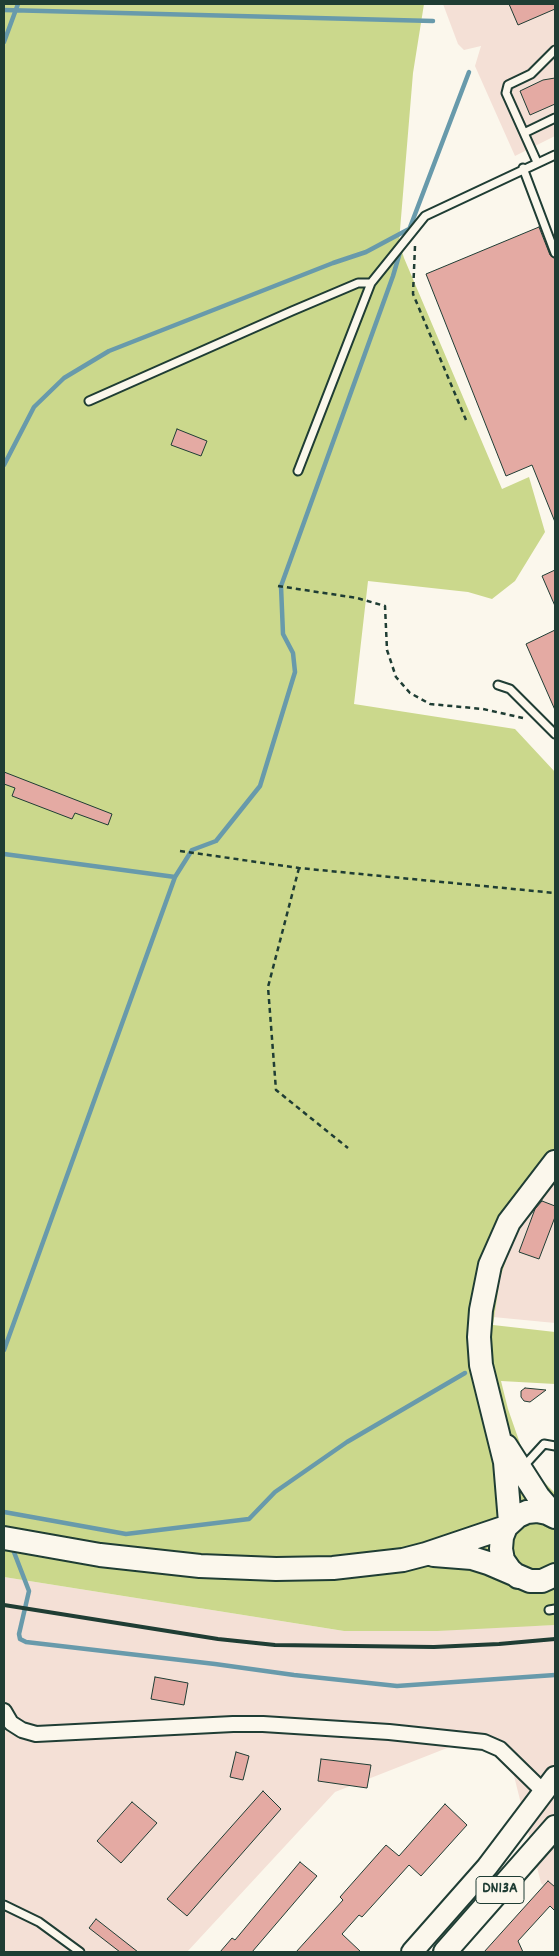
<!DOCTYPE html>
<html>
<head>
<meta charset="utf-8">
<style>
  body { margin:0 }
  #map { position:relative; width:559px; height:1956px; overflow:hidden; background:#fbf7ec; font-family:Dekko,sans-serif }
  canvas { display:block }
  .frame { position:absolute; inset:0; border:5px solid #1f3d34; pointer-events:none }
</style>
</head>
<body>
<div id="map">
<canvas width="559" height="1956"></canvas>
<div class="frame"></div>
</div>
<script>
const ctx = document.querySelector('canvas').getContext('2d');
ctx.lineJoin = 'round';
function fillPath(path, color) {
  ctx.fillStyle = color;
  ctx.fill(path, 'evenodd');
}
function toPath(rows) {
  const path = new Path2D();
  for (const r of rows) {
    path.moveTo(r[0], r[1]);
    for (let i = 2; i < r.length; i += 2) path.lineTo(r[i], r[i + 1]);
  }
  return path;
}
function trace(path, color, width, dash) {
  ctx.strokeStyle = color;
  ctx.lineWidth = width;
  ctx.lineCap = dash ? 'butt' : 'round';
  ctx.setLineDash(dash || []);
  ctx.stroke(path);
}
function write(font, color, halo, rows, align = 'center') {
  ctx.font = font + ' Dekko,sans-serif';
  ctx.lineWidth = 4;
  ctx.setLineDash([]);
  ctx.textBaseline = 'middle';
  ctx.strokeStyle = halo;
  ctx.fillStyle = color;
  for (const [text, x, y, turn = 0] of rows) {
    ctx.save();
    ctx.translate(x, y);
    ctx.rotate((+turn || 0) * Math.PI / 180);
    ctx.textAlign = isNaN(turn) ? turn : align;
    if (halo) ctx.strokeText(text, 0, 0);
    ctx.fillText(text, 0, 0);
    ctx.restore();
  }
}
const built = toPath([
  [443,4,555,4,555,136,515,156,475,66,481,46,464,50,458,44],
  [555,1177,555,1323,493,1317,500,1278,512,1243,535,1201],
  [4,1577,344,1631,555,1625,555,1898,541,1883,514,1776,489,1750,470,1739,335,1792,187,1952,4,1952]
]);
const green = toPath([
  [4,4,424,4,413,73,399,242,404,258,502,489,529,477,545,532,515,581,492,599,468,592,368,581,354,704,515,729,555,772,555,1177,535,1201,512,1243,500,1278,493,1325,555,1332,555,1384,501,1381,508,1409,524,1455,544,1482,555,1493,555,1625,437,1631,344,1631,4,1577]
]);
const stream = toPath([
  [4,10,433,21],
  [4,42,18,4],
  [409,230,469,72],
  [4,465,34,407,64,378,109,351,333,263,366,252,409,229],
  [4,854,175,877],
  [4,1350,175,877,192,850,216,841,260,786,295,672,293,653,283,634,281,586,393,276,400,252],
  [4,1512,126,1534,249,1519,275,1492,347,1442,465,1373],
  [12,1547,29,1591,19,1634,20,1639,26,1642,215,1664,294,1675,397,1686,555,1675]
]);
const building = toPath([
  [509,4,555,4,555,9,518,25,509,4],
  [555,78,555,104,530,115,520,91,543,80,555,78],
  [539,227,550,255,555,258,555,522,532,465,506,476,426,274,539,227],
  [177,429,207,441,201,456,171,445,177,429],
  [555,570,555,606,542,576,555,570],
  [555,630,555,710,526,644,555,630],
  [4,772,112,814,108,825,75,813,72,819,12,796,15,788,4,784,4,772],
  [542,1201,555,1206,555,1217,539,1259,519,1252,535,1209,542,1201],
  [525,1388,546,1390,530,1402,524,1401,521,1397,521,1391,525,1388],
  [155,1677,188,1683,184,1705,151,1699,155,1677],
  [236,1752,249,1756,243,1780,230,1777,236,1752],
  [321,1759,371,1765,367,1788,318,1781,321,1759],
  [263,1791,281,1809,187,1916,167,1899,263,1791],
  [132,1802,157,1823,121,1863,97,1841,132,1802],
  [445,1804,467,1825,421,1876,409,1865,362,1917,359,1915,342,1934,361,1952,296,1952,343,1900,340,1897,386,1845,399,1856,445,1804],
  [300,1862,317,1876,252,1952,220,1952,232,1938,235,1940,300,1862],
  [548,1881,555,1887,555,1911,550,1906,518,1941,523,1952,484,1952,548,1881],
  [96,1919,138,1952,120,1952,89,1928,96,1919]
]);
const path = toPath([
  [415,246,413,294,466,420],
  [278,586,357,598,385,606,387,650,396,677,410,693,430,704,483,709,523,718],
  [180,851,299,868,555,893],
  [299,868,268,987,276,1090,348,1148]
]);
const lane = toPath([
  [555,50,531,74,508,85,506,93,524,133,555,118],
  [524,133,537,162],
  [523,168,555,253],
  [89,401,292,311,358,283,371,283],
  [298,471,371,283,425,216,555,155],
  [498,685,510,689,555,734],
  [523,1467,544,1444,555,1446],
  [549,1610,555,1609],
  [4,1905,39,1922,80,1952]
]);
const street = toPath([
  [4,1711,11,1723,22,1730,36,1734,233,1724,263,1724,389,1732,484,1742,500,1749,544,1792]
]);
const secondary = toPath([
  [412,1952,487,1867,555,1777]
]);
const primary = toPath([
  [506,1446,538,1496,555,1516],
  [510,1522,505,1462,481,1365,479,1337,481,1310,490,1265,509,1222,555,1162],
  [4,1538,100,1555,200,1566,276,1569,333,1568,403,1560,426,1554,506,1527],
  [434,1555,472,1558,488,1563,530,1581,542,1581,555,1575],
  [518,1577,510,1570,503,1560,501,1549,502,1537,506,1527,518,1516,527,1512,537,1511,547,1513,555,1517],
  [445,1952,555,1827]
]);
const rail = toPath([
  [4,1605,218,1639,275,1645,434,1647,499,1644,555,1639]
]);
const shields = [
  [500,1890,48]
];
const shieldNames = [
  ["DN13A",500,1890]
];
fillPath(built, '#f4e0d6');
fillPath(green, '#cbd88c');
trace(stream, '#689aab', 4.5);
fillPath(building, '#e4aaa3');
trace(building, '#1f3d34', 1);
trace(lane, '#1f3d34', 11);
trace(street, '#1f3d34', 18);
trace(secondary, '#1f3d34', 24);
trace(primary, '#1f3d34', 26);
trace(path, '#1f3d34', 2.5, [5, 4]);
trace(lane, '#fbf7ec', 7);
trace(street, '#fbf7ec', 14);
trace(secondary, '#fbf7ec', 20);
trace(primary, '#fbf7ec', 22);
trace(rail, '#1f3d34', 4);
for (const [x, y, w] of shields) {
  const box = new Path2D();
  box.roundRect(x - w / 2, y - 13.5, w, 27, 4);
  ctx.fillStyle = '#fbf7ec';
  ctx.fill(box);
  trace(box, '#1f3d34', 1);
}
write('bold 16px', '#1f3d34', null, shieldNames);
</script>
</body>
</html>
